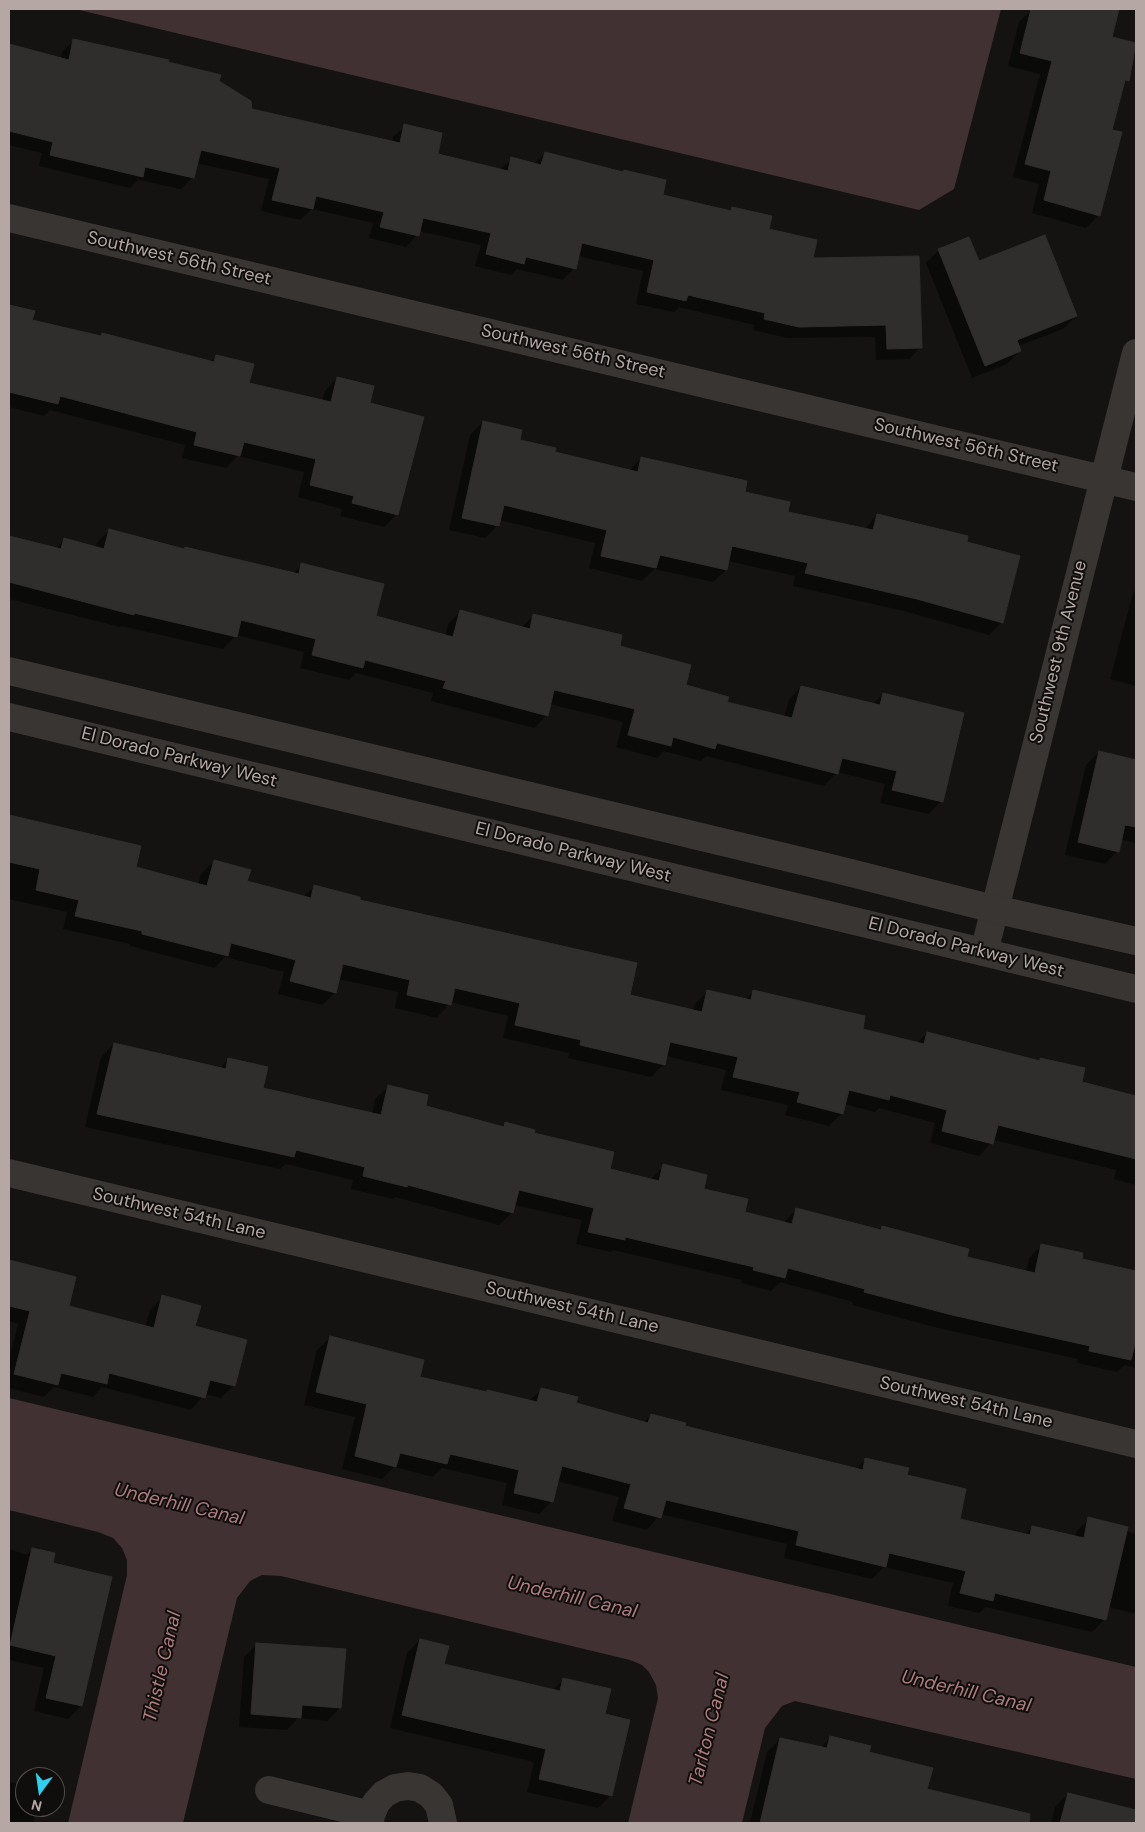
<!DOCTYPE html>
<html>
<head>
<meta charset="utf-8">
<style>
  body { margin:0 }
  #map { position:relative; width:1145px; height:1832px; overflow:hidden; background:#141312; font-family:"DM Sans",sans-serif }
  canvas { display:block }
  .frame { position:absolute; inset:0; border:10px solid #b4a7a4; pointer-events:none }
  .north { position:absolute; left:15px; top:1767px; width:50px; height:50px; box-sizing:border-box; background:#0f0e0d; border:1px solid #514b49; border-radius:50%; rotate:194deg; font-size:14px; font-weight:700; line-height:20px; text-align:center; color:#b4a7a4 }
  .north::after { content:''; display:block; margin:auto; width:18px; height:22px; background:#31cfed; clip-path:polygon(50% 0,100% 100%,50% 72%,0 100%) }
</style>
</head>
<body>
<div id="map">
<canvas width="1145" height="1832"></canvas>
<div class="frame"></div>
<div class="north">N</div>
</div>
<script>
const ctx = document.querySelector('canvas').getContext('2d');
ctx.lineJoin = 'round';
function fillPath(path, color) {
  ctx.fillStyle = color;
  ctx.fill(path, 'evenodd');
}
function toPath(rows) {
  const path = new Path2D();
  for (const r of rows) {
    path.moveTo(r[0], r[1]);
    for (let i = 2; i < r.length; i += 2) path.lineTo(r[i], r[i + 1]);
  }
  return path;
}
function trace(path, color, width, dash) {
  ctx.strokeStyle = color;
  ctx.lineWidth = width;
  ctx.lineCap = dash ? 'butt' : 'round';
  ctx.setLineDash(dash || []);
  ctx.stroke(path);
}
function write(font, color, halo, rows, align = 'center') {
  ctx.font = font + ' "DM Sans",sans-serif';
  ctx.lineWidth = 4;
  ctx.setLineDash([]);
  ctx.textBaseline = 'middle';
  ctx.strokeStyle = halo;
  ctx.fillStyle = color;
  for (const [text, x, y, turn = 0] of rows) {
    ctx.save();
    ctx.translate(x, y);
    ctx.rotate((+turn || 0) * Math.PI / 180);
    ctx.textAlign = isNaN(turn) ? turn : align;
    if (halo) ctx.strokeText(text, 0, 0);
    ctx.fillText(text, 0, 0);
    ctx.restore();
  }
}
const water = toPath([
  [75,9,1001,9,954,189,919,210],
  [9,1398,1136,1667,1136,1779,795,1701,782,1706,765,1728,742,1823,628,1823,658,1698,656,1685,649,1672,642,1665,630,1660,281,1576,262,1575,250,1581,237,1598,183,1823,68,1823,127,1575,127,1560,122,1548,113,1538,98,1532,9,1510]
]);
const shadow = toPath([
  [1032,9,1042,12,1043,9,1118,9,1110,38,1136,45,1127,80,1122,85,1110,131,1099,215,1086,228,1032,213,1039,184,1013,177,1040,74,1008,66,1019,22],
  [74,40,167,63,218,82,251,110,392,143,393,137,405,126,436,155,500,170,512,159,534,164,545,153,662,196,729,212,732,208,811,260,920,348,909,359,876,360,875,337,787,338,753,330,754,325,679,307,674,312,636,304,643,271,578,256,574,268,563,280,517,269,511,275,475,266,481,245,419,231,417,235,406,247,369,238,373,223,312,209,300,220,261,211,269,179,196,163,193,177,181,189,138,180,130,188,39,166,42,153,9,145,9,45,61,59,62,52],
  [939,250,978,262,1076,316,1063,329,1018,346,1020,351,1007,364,972,378,926,263],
  [9,306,33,312,31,321,99,337,102,334,210,362,216,356,248,384,322,401,325,391,337,378,368,404,397,514,384,527,340,516,342,509,298,497,304,472,238,456,226,468,182,458,185,445,50,410,44,416,9,407],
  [483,422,519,441,554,453,628,471,642,458,744,492,787,513,864,530,877,515,965,543,1002,622,989,635,904,611,793,586,795,576,728,561,726,570,713,582,654,569,642,581,589,568,595,543,499,520,498,525,485,538,449,530,470,435],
  [109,530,184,550,293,574,302,565,375,617,445,636,448,624,461,611,521,628,534,615,618,647,684,686,726,703,784,717,789,700,801,687,872,705,883,694,941,801,929,814,880,803,885,784,837,772,824,786,706,756,701,761,664,751,657,758,616,747,623,722,549,704,547,715,534,728,431,701,433,693,356,673,349,680,300,668,304,652,236,635,223,649,121,626,120,627,9,599,9,537,55,549,64,540,95,548,97,543],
  [1136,590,1136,686,1110,679,1133,593],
  [1099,752,1136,761,1136,843,1120,839,1118,851,1105,864,1065,855,1086,765],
  [9,816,140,846,135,868,198,885,201,874,214,861,246,882,303,897,315,886,628,996,693,1011,695,1004,708,991,745,1000,753,992,861,1030,917,1043,927,1033,1038,1062,1041,1059,1080,1083,1114,1096,1136,1101,1136,1185,1114,1179,1116,1170,994,1140,979,1156,930,1143,935,1123,879,1108,875,1112,844,1104,842,1113,829,1126,785,1115,788,1105,721,1090,726,1070,665,1056,664,1064,651,1077,568,1058,569,1053,503,1038,508,1016,450,1002,437,1018,395,1008,398,992,338,979,335,993,322,1005,278,994,284,972,225,957,214,968,130,946,130,944,63,929,67,912,9,899],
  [114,1044,219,1069,229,1059,261,1089,372,1114,375,1099,388,1087,424,1107,501,1128,505,1124,533,1134,608,1170,650,1180,664,1166,744,1213,784,1222,797,1209,878,1231,882,1227,965,1258,1026,1272,1029,1258,1042,1245,1080,1260,1136,1272,1136,1368,1125,1365,1117,1372,1077,1363,1078,1359,938,1328,852,1305,853,1302,780,1282,771,1291,741,1283,742,1280,613,1250,611,1252,576,1244,582,1220,514,1205,512,1213,499,1225,395,1197,393,1199,351,1189,353,1180,286,1164,280,1169,85,1127,101,1057],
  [12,1262,67,1307,145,1327,150,1310,163,1297,193,1327,233,1386,221,1398,205,1394,191,1410,102,1387,93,1397,54,1387,44,1397,9,1388,9,1359,18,1324,9,1321,9,1265],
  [330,1338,418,1377,529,1401,541,1390,575,1404,643,1423,651,1415,684,1427,855,1470,866,1459,906,1476,959,1520,1025,1535,1033,1527,1075,1537,1076,1532,1089,1519,1136,1534,1136,1614,1108,1607,1105,1619,1092,1632,986,1607,979,1613,948,1606,953,1583,884,1567,872,1579,784,1558,787,1544,660,1514,647,1530,612,1521,619,1497,557,1481,552,1501,539,1514,502,1505,507,1483,442,1468,433,1477,394,1467,382,1479,342,1469,355,1417,304,1405,317,1350],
  [9,1549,27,1555,33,1549,52,1564,81,1706,68,1719,34,1711,44,1668,9,1660],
  [420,1640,443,1665,552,1691,564,1679,611,1795,598,1808,527,1792,534,1762,390,1728,407,1653],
  [257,1644,340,1708,327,1721,298,1718,287,1730,239,1727,244,1657],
  [830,1738,868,1753,926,1789,999,1808,995,1823,750,1823,767,1752,780,1739,820,1748],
  [9,1782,25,1786,25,1807,37,1807,33,1823,9,1823],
  [1068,1794,1136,1811,1136,1823,1051,1823,1055,1807]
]);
const building = toPath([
  [1031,9,1119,9,1112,37,1136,43,1129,81,1125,80,1112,130,1122,132,1100,216,1044,200,1051,171,1025,164,1052,61,1020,53,1031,9],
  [73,39,169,60,168,62,221,75,219,81,251,101,252,109,400,143,404,124,442,133,438,154,508,171,511,157,541,165,545,152,623,172,624,170,666,180,663,195,731,211,732,207,772,216,769,229,817,240,813,258,919,256,922,348,887,349,886,325,799,327,764,319,765,313,688,295,686,301,647,292,654,260,582,243,576,269,526,257,524,264,486,254,491,233,423,218,419,236,380,227,384,212,316,196,313,209,272,200,280,168,201,150,194,178,145,167,143,177,50,155,53,142,9,131,9,44,69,60,73,39],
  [1045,235,1077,316,1017,340,1021,351,985,366,938,249,969,237,979,261,1045,235],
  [9,305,35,311,32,320,101,336,102,333,214,362,216,355,254,364,249,383,331,402,337,377,374,386,370,403,424,417,398,515,352,503,354,496,310,485,316,459,244,442,240,456,194,445,197,432,60,396,58,404,9,392,9,305],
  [483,421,522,430,520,440,556,448,555,452,638,472,641,457,747,481,745,492,790,502,788,512,873,530,877,514,968,536,967,542,1020,556,1003,623,917,599,805,573,808,563,732,546,727,570,660,555,656,568,601,556,607,530,504,505,499,526,462,518,483,421],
  [109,529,184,549,185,547,299,574,301,563,384,584,376,616,453,637,460,610,530,629,533,614,622,635,620,646,691,665,686,685,729,697,727,702,792,718,801,686,880,705,883,693,964,713,943,802,892,790,897,771,842,758,838,774,717,743,715,749,673,737,671,746,628,735,635,709,554,690,548,716,443,688,446,681,365,660,363,668,312,655,316,639,241,620,237,637,134,613,134,615,9,582,9,536,61,549,64,538,104,549,109,529],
  [1099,751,1136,760,1136,827,1125,825,1119,852,1078,842,1099,751],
  [9,815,141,846,136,867,207,886,214,860,251,870,247,881,311,898,314,885,360,897,360,900,637,963,630,995,702,1012,707,990,751,1000,753,990,865,1016,863,1029,924,1044,927,1032,1040,1061,1040,1058,1085,1068,1082,1082,1136,1096,1136,1159,998,1125,993,1144,942,1131,947,1110,890,1095,889,1100,849,1090,843,1114,797,1102,800,1092,733,1077,738,1057,670,1042,665,1065,580,1045,581,1040,515,1025,520,1003,455,988,451,1005,407,995,410,980,343,964,336,993,290,981,296,960,231,943,228,956,142,934,142,931,75,916,79,900,36,890,40,869,9,862,9,815],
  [114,1043,226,1069,228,1058,268,1067,263,1088,381,1115,388,1085,428,1095,426,1106,504,1127,505,1122,535,1130,534,1133,614,1152,610,1169,659,1181,663,1164,707,1175,704,1189,748,1199,745,1212,792,1224,796,1208,881,1230,882,1226,969,1249,967,1257,1035,1273,1041,1244,1083,1253,1082,1259,1136,1271,1136,1340,1131,1360,1089,1351,1090,1346,952,1315,864,1292,865,1289,788,1268,785,1278,753,1270,754,1267,625,1237,625,1240,588,1232,594,1208,519,1190,513,1213,408,1185,407,1187,363,1176,365,1167,296,1150,294,1157,97,1114,114,1043],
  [9,1260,76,1277,69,1306,154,1328,162,1295,201,1306,195,1326,247,1340,235,1386,210,1380,205,1398,109,1373,107,1384,61,1373,58,1385,14,1374,30,1311,9,1306,9,1260],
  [330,1336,424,1360,420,1377,487,1392,487,1390,537,1402,541,1388,578,1397,576,1403,648,1423,651,1414,686,1423,685,1426,863,1470,865,1458,909,1468,907,1475,966,1489,960,1519,1030,1535,1032,1526,1084,1538,1088,1517,1128,1527,1106,1620,995,1593,993,1601,960,1593,966,1571,889,1553,886,1567,796,1545,799,1531,666,1500,661,1518,624,1508,631,1484,562,1466,553,1502,514,1493,519,1470,450,1454,447,1464,400,1453,396,1467,355,1456,367,1404,316,1392,330,1336],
  [32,1548,55,1553,53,1563,112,1577,82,1706,46,1698,56,1656,10,1645,32,1548],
  [420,1639,449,1646,444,1664,560,1691,563,1678,611,1689,605,1714,630,1720,612,1796,539,1779,546,1749,402,1715,420,1639],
  [256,1643,346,1649,341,1708,302,1705,301,1718,251,1714,256,1643],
  [830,1736,871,1746,869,1752,933,1768,927,1789,1030,1814,1029,1823,760,1823,780,1738,827,1748,830,1736],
  [1068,1793,1136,1810,1136,1823,1060,1823,1068,1793]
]);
const minor = toPath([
  [9,218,1136,487],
  [984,952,1136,353],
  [9,1173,1136,1444],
  [269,1790,371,1815],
  [370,1823,371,1815,376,1803,384,1794,395,1788,408,1786,420,1788,431,1795,439,1805,443,1823]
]);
const tertiary = toPath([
  [9,671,835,869,994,909,1136,941],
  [9,717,1136,989]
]);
const streetNames = [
  ["Southwest 56th Street",179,259,13],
  ["Southwest 56th Street",573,352,13],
  ["Southwest 56th Street",966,446,13],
  ["Southwest 9th Avenue",1059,652,-76],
  ["El Dorado Parkway West",179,758,14],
  ["El Dorado Parkway West",573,853,14],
  ["El Dorado Parkway West",966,948,14],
  ["Southwest 54th Lane",179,1214,13],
  ["Southwest 54th Lane",572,1308,13],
  ["Southwest 54th Lane",966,1403,13]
];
const waterNames = [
  ["Underhill Canal",179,1505,13],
  ["Underhill Canal",572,1598,13],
  ["Thistle Canal",163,1667,-77],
  ["Underhill Canal",966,1692,13],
  ["Tarlton Canal",710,1730,-76]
];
fillPath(water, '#423132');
fillPath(shadow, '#0007');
fillPath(building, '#302e2d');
trace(building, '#302e2c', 1);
trace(minor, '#383533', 28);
trace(tertiary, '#383533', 28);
write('18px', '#b4a7a4', '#0f0e0d', streetNames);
write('italic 19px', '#af7b7d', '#0f0e0d', waterNames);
</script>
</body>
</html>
